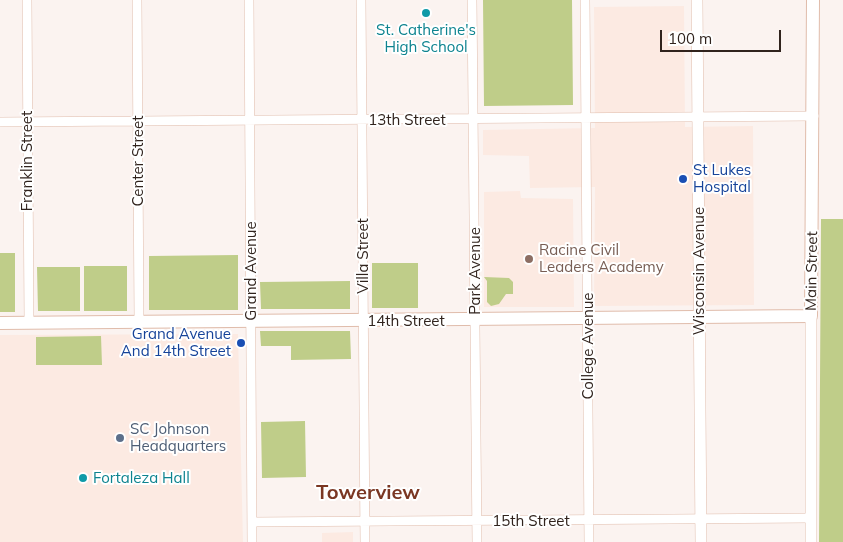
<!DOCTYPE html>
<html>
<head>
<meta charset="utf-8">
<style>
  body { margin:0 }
  #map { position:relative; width:843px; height:542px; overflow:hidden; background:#fbf3f0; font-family:Mulish,sans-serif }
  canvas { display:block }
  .scale { position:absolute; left:660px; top:30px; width:121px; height:22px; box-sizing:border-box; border:2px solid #30231d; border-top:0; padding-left:6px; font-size:15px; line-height:18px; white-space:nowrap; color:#30231d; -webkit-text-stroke:4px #fff; paint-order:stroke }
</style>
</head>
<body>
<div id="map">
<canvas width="843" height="542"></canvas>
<div class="scale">100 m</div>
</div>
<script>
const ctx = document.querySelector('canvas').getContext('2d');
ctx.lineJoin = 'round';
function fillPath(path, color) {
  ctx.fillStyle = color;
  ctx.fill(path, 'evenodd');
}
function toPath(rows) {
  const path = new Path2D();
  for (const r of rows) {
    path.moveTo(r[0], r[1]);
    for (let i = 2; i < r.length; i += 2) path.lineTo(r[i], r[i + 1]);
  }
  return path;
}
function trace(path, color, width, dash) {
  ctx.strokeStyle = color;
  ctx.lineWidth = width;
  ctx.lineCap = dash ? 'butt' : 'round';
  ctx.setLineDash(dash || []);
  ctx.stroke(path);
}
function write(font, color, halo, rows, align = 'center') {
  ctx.font = font + ' Mulish,sans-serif';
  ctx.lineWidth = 4;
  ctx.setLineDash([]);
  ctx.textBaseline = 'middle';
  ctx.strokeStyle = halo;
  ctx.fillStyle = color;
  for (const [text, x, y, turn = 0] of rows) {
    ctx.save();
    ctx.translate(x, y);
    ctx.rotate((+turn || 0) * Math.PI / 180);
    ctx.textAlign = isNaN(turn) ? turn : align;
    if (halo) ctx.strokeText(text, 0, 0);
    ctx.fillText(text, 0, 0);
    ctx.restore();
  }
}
const built = toPath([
  [684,6,685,127,753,126,754,305,594,306,595,187,530,188,529,156,483,155,483,130,595,128,594,7],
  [520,191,521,198,573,199,574,307,484,307,484,192],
  [238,334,243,542,0,542,0,335],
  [353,532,353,542,322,542,322,533]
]);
const green = toPath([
  [483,0,572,0,573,105,484,106],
  [821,219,843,219,843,542,819,542],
  [0,253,15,253,15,312,0,312],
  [238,255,238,310,149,310,149,256],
  [372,263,418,263,418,308,372,308],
  [84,266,127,266,127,311,84,311],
  [37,267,80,267,80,311,38,311],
  [484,277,509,278,513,282,513,294,506,294,499,304,491,306,487,302,487,281],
  [350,281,350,309,261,309,260,282],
  [260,331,350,331,351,359,291,360,291,346,261,346],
  [101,336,102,365,36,365,36,337],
  [305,421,306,477,262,478,261,422]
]);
const minor = toPath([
  [27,0,29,323],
  [137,0,139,322],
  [249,0,252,542],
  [361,0,365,542],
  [472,0,477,542],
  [585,0,589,542],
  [0,122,814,116],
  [252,522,811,518]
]);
const tertiary = toPath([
  [697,0,701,542],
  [811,542,811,316]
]);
const secondary = toPath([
  [0,323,811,316,813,0]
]);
const markers = [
  [426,13,5,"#0f9aa8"],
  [683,179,5,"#1a4fb4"],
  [529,259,5,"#8d6e63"],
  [241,343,5,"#1a4fb4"],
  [120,438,5,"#5c6f8a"],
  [83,478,5,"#0f9aa8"]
];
const cultureNames = [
  ["St. Catherine's",426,30],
  ["High School",426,47],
  ["Fortaleza Hall",93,478,"left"]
];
const streetNames = [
  ["13th Street",407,120],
  ["Franklin Street",27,161,-90],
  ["Center Street",138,161,-90],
  ["Villa Street",363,256,-90],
  ["Grand Avenue",251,271,-90],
  ["Park Avenue",475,271,-90],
  ["Wisconsin Avenue",699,271,-90],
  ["Main Street",812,271,-89],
  ["14th Street",406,321],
  ["College Avenue",588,346,-90],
  ["15th Street",531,521]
];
const transitNames = [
  ["St Lukes",693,170],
  ["Hospital",693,187],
  ["Grand Avenue",231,334,"right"],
  ["And 14th Street",231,351,"right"]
];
const educationNames = [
  ["Racine Civil",539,250],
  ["Leaders Academy",539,267]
];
const serviceNames = [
  ["SC Johnson",130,429],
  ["Headquarters",130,446]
];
const districtNames = [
  ["Towerview",368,493]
];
fillPath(built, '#fceae2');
fillPath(green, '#bfcd89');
trace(minor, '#e0bcab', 10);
trace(tertiary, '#e0bcab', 12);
trace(secondary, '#e0bcab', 14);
trace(minor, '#fff', 9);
trace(tertiary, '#fff', 11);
trace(secondary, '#fff', 12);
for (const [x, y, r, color] of markers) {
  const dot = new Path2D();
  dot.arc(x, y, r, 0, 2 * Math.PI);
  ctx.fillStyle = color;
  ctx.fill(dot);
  trace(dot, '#fff', 2);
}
write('15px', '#0d838f', '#fff', cultureNames);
write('15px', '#30231d', '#fff', streetNames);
write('15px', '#164399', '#fff', transitNames, 'left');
write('15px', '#785e54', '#fff', educationNames, 'left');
write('15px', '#4e5e75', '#fff', serviceNames, 'left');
write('bold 20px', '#7b3723', '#fff', districtNames);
</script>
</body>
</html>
